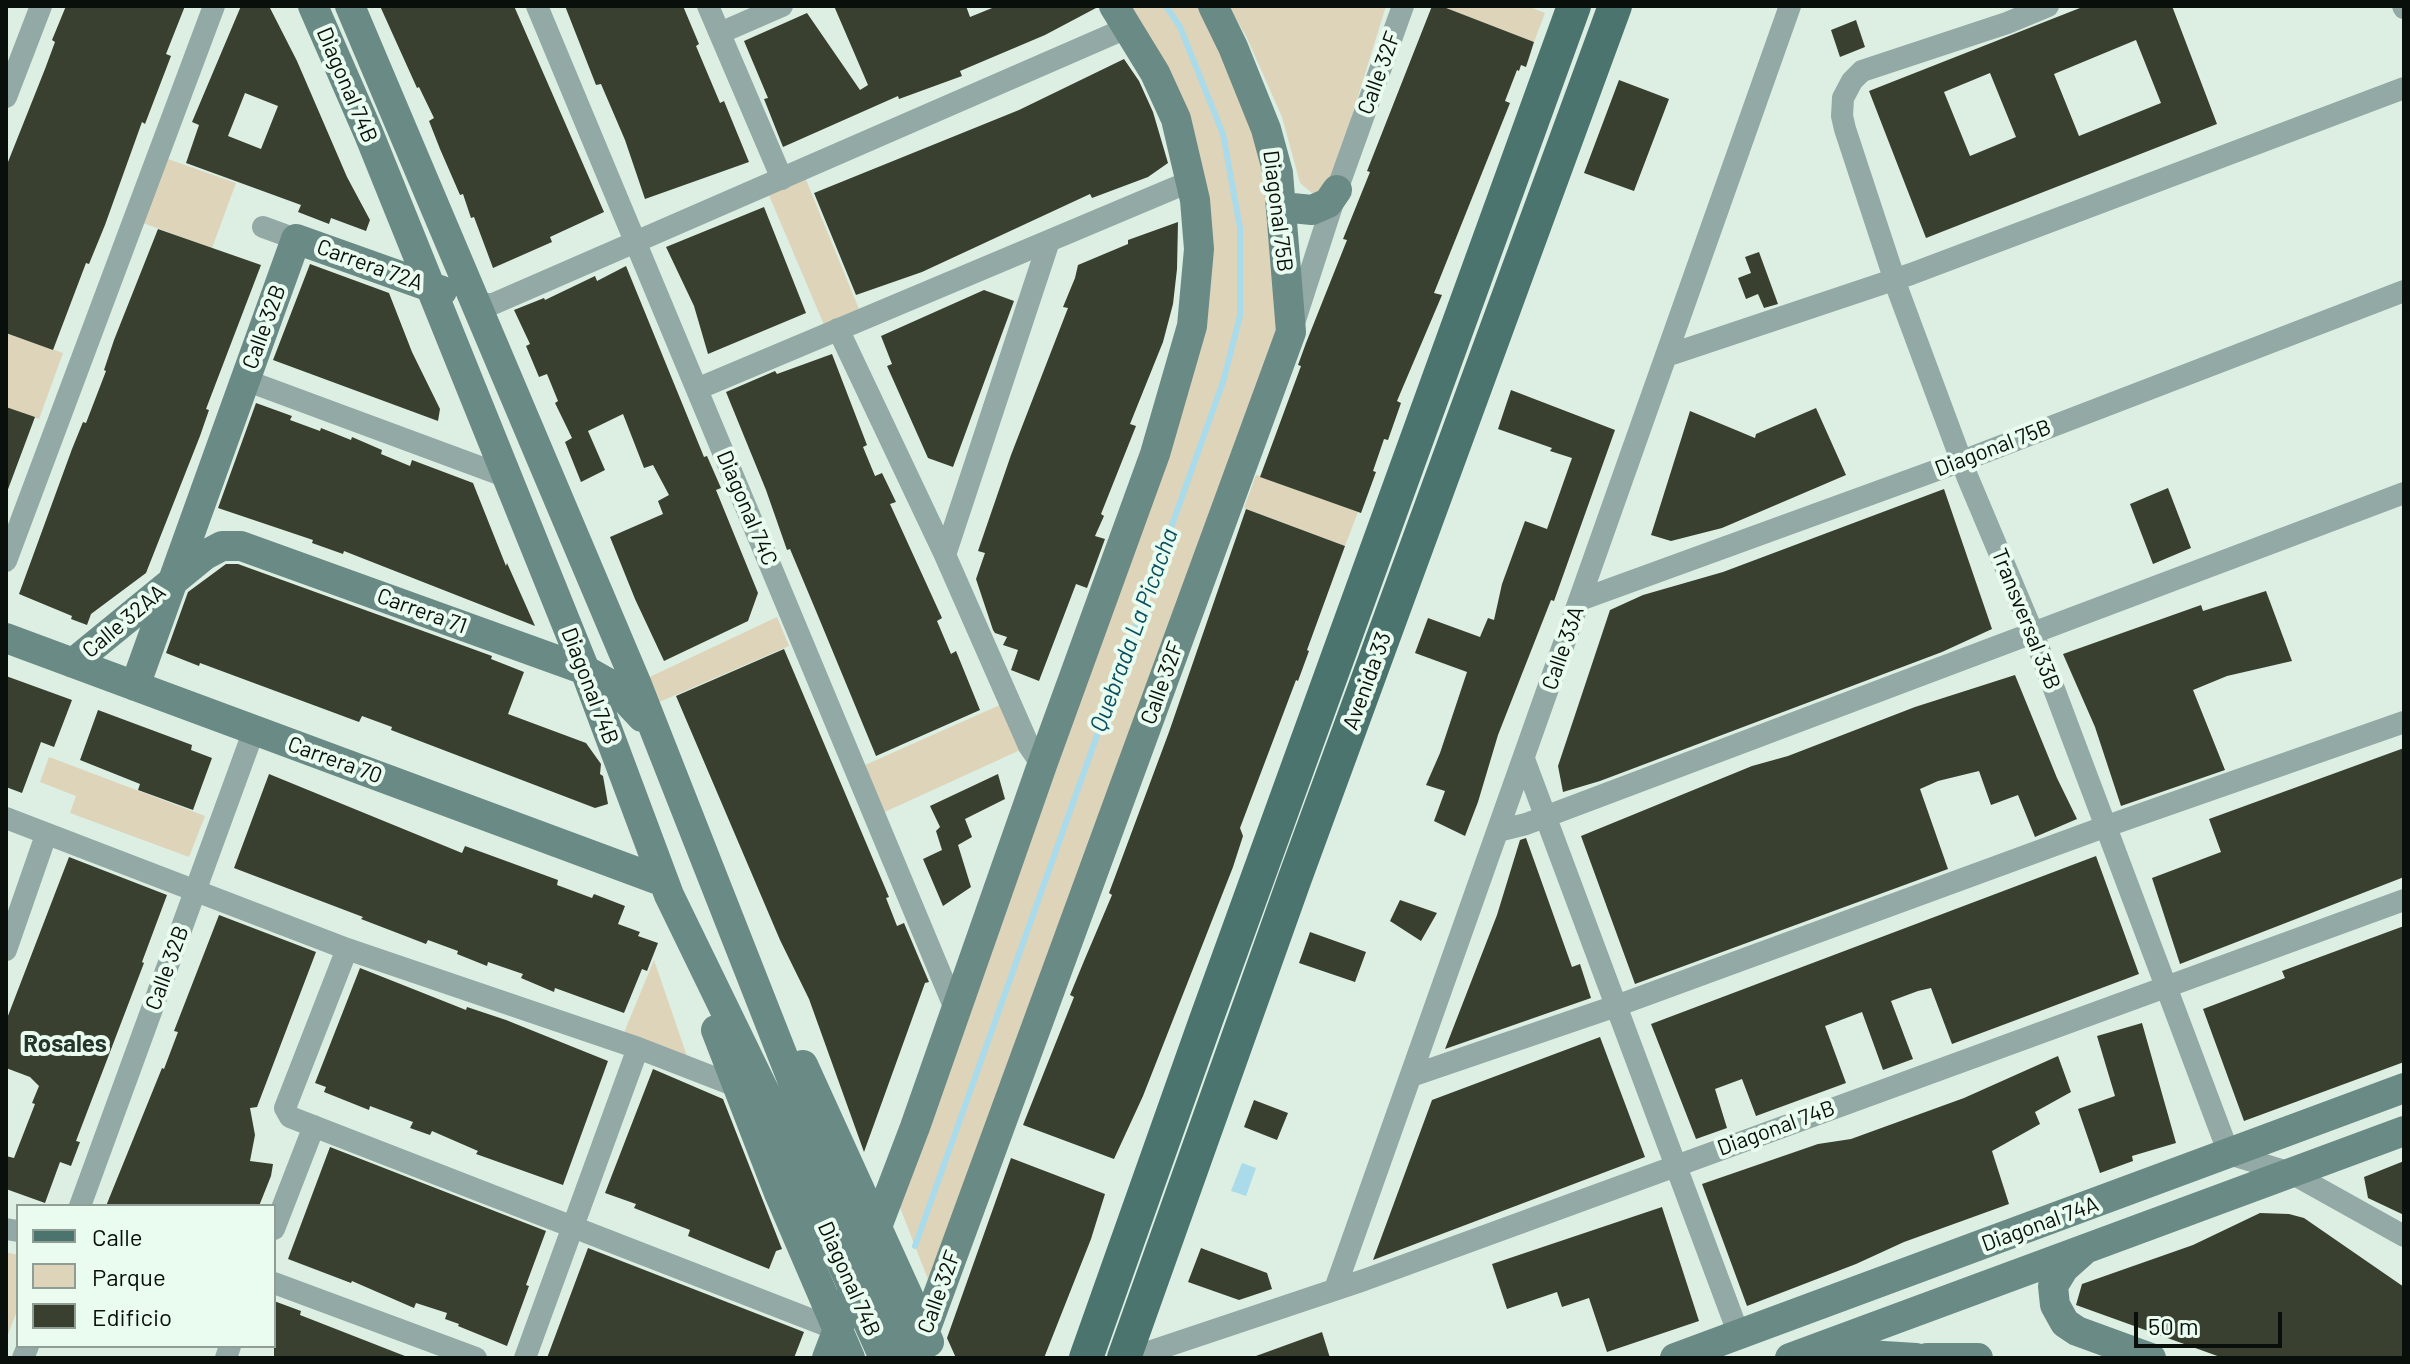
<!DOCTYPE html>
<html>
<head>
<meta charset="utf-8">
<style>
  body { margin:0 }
  #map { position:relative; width:2410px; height:1364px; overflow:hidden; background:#dcefe2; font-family:Barlow,sans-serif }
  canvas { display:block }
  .frame { position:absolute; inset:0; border:8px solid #090f0b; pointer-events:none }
  .legend { position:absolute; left:16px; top:1204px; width:260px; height:144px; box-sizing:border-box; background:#e9fcef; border:2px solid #8f9d94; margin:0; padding:10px 14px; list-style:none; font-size:24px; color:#090f0b }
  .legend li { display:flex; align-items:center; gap:16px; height:40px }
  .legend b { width:40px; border:2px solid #8f9d94 }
  .scale { position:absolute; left:2134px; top:1312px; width:148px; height:36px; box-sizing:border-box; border:4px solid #090f0b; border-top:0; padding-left:10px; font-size:24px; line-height:28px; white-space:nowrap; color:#090f0b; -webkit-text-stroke:6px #e9fcef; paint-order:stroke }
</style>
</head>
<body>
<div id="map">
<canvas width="2410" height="1364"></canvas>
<div class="frame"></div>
<ul class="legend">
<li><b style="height:10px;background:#4b746f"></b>Calle</li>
<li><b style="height:22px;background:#ddd4ba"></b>Parque</li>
<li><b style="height:22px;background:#3a4030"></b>Edificio</li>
</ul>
<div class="scale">50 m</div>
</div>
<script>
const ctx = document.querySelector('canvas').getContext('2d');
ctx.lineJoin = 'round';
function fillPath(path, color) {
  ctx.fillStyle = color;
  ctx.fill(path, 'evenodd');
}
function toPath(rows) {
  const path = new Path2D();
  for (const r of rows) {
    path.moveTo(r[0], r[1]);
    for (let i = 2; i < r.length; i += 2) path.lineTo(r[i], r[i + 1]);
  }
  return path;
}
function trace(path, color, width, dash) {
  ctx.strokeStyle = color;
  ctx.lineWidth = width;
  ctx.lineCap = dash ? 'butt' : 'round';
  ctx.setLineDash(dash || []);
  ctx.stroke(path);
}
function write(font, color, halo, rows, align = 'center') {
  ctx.font = font + ' Barlow,sans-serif';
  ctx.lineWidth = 8;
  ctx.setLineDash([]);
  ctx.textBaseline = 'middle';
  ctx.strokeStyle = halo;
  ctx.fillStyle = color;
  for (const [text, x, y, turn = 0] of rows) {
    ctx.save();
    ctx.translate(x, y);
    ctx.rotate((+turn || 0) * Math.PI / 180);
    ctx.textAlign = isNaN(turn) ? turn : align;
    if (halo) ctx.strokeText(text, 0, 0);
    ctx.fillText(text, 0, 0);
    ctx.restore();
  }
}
const green = toPath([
  [1114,6,1213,6,1266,129,1291,332,936,1300,892,1187,1192,326,1195,200],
  [1228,6,1386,6,1328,193,1312,193,1300,183,1282,117,1246,36],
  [1441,6,1527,6,1545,13,1534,42],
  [168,159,236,183,212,248,143,223],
  [802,170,863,319,828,334,765,186],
  [6,333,63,353,39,419,6,407],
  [1256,475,1358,512,1345,546,1244,508],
  [777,617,789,646,657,703,639,682],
  [1009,701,1029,746,876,816,856,769],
  [49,757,205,816,189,857,70,813,76,796,40,782],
  [654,960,688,1059,623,1035],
  [6,1252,18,1255,18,1308,6,1340]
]);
const water = toPath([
  [1242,1163,1256,1168,1246,1196,1231,1191]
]);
const stream = toPath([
  [915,1246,1223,382,1240,316,1240,228,1223,134,1180,27,1166,6]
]);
const building = toPath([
  [66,6,185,6,166,54,171,56,145,124,142,122,105,225,89,264,86,263,53,350,6,333,6,167,45,69,55,42,52,40],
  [241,6,270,8,297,61,347,177,370,220,366,231,331,218,329,224,298,212,301,205,186,163,199,125,192,122],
  [245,93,278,106,261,149,228,136],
  [380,6,514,6,604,212,550,237,552,242,493,268,474,217,471,218,463,194,460,195,440,149,429,121,434,118,419,87,417,88],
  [565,6,683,6,699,44,696,46,720,103,724,101,749,162,645,199,625,140,601,84,596,85],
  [834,6,966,6,970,17,997,6,1096,6,1096,8,1045,35,960,71,962,76,899,99,898,96,783,147,764,99,768,98,744,41,807,13,860,90,868,85],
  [1432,6,1441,6,1534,42,1526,67,1521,65,1519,71,1517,70,1505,101,1510,103,1434,293,1442,295,1397,401,1401,403,1388,440,1384,439,1373,471,1376,472,1361,513,1260,477,1301,366,1298,365,1306,343,1347,240,1343,239,1370,172,1367,171],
  [2085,6,2172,6,2217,124,1926,238,1869,91],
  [2136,40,2161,103,2079,136,2054,74],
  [1990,73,2016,137,1970,156,1944,92],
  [1856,20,1865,47,1840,57,1831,30],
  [1124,59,1139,81,1153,112,1168,163,1148,177,1092,198,1090,194,922,272,856,295,814,193,1019,110],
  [1619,80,1669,99,1634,191,1584,173],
  [764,207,806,313,708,354,694,306,666,247],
  [1178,222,1177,269,1173,304,1163,342,1130,424,1136,426,1101,514,1104,516,1095,536,1105,539,1087,588,1076,584,1039,681,1011,670,1018,650,1003,645,1007,637,995,633,993,630,976,579,985,553,978,551,1011,455,1068,308,1063,307,1075,278,1078,265,1128,244,1128,240],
  [158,229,261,265,206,409,209,410,200,436,146,573,91,614,87,625,71,619,72,616,19,594,72,449,83,422,86,423,106,371,104,370,114,340],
  [1759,252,1778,304,1764,308,1758,294,1746,299,1738,278,1751,273,1745,257],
  [310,264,389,293,412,352,440,409,438,421,273,360],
  [626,266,704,457,707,456,721,488,716,490,758,593,748,621,664,661,635,599,610,537,663,514,658,501,669,495,653,465,644,468,623,414,588,431,605,470,581,482,565,442,572,438,555,403,558,401,547,374,539,377,526,346,530,344,514,310,544,298,545,300,595,276,597,281],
  [984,290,1014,301,953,467,928,458,887,366,892,364,881,336],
  [832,354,867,445,863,447,875,476,882,473,896,502,890,504,942,618,937,621,951,654,956,651,980,710,876,756,816,611,790,549,787,550,766,490,726,392,775,371,777,374],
  [1511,390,1615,430,1554,601,1551,600,1498,735,1478,802,1465,836,1434,821,1445,791,1426,785,1440,753,1467,672,1415,653,1428,618,1480,637,1488,618,1494,620,1502,584,1525,521,1547,529,1572,458,1550,451,1552,448,1498,429],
  [256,403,292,416,290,420,320,431,321,428,351,440,352,437,382,450,381,454,410,466,412,460,473,483,506,566,507,563,535,626,344,551,343,554,312,543,313,540,218,508],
  [6,407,35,417,7,492,6,492],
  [1816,408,1846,475,1722,528,1671,541,1651,535,1690,411,1755,438,1756,434],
  [2168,488,2191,548,2153,564,2130,504],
  [1944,489,1992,629,1942,652,1600,781,1563,792,1558,766,1610,610,1643,595,1723,572],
  [1246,509,1345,546,1307,650,1309,651,1298,681,1296,680,1240,828,1243,836,1233,867,1143,1096,1114,1159,1023,1125,1074,997,1070,995,1084,961,1112,895,1109,893,1169,732],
  [226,564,238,564,470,648,492,656,491,659,524,672,508,714,586,743,601,764,600,774,603,776,608,804,595,808,391,730,392,727,362,716,359,722,200,663,199,666,166,653,188,592],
  [2266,591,2292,661,2227,676,2193,690,2225,770,2121,806,2095,727,2063,654,2201,605,2203,611],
  [784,649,889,897,886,898,897,926,904,923,929,982,925,983,864,1152,809,999,780,940,676,696],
  [2015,675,2057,778,2077,819,2035,837,2018,795,1991,805,1979,771,1938,781,1920,789,1948,869,1635,984,1581,836,1752,766,1788,756,1915,707],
  [6,676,72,700,54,747,41,742,22,793,6,787],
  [98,710,192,745,191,750,212,758,193,810,138,790,140,784,80,760],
  [2404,748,2404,877,2180,964,2152,878,2221,852,2209,819],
  [269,774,462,853,465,846,558,880,557,885,592,898,594,894,625,906,618,924,640,932,638,936,658,943,647,971,642,969,624,1013,555,988,554,992,521,978,523,974,488,962,487,966,457,954,458,951,428,940,426,944,361,919,363,917,234,868],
  [998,774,1005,799,965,819,972,837,958,845,971,887,943,906,923,859,942,850,936,831,940,827,930,806],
  [1526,838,1572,967,1580,964,1591,998,1445,1049,1497,915,1520,840],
  [2096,856,2139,974,1952,1044,1931,988,1918,991,1891,1001,1913,1059,1883,1070,1862,1012,1825,1026,1846,1083,1756,1116,1742,1079,1715,1089,1727,1128,1696,1139,1651,1024],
  [69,857,167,895,142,962,144,963,76,1141,80,1142,71,1166,60,1162,45,1203,6,1189,6,1156,14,1158,35,1104,32,1103,39,1086,30,1077,6,1068,6,1021],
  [1400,900,1437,913,1421,941,1390,921],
  [219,915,316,952,257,1107,250,1108,255,1135,250,1161,273,1164,271,1176,259,1206,106,1206,162,1068,164,1069,178,1032,174,1031],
  [2404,926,2404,1062,2244,1121,2203,1009,2285,978,2282,971],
  [1310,932,1366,952,1355,982,1299,963],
  [360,968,466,1010,467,1007,506,1020,608,1061,563,1185,476,1154,478,1151,432,1131,430,1135,410,1128,413,1122,370,1106,369,1110,324,1092,326,1087,315,1083],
  [2142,1023,2176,1143,2132,1156,2133,1161,2100,1173,2078,1109,2115,1096,2097,1036],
  [1600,1037,1645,1157,1373,1260,1432,1100],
  [2058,1056,2071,1092,2035,1112,2040,1124,1992,1151,2009,1204,1904,1242,1856,1264,1747,1306,1702,1184,1818,1144,1851,1139,1964,1098],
  [653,1069,723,1099,782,1249,776,1251,769,1269,688,1236,690,1230,634,1208,636,1204,605,1193],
  [1254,1100,1288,1113,1277,1140,1244,1127],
  [330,1147,546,1231,526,1285,529,1286,507,1346,458,1326,459,1324,445,1319,447,1313,416,1303,414,1308,352,1281,351,1283,288,1259],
  [1011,1158,1105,1194,1091,1239,1044,1358,956,1358,947,1338],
  [2404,1161,2404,1215,2368,1198,2364,1177],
  [1662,1207,1699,1321,1607,1352,1589,1298,1562,1307,1557,1292,1507,1309,1492,1264],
  [2260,1213,2289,1214,2304,1218,2404,1287,2404,1358,2223,1358,2076,1305,2082,1284,2193,1245],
  [588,1248,804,1332,794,1358,547,1358],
  [1201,1248,1267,1273,1272,1289,1239,1300,1188,1282],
  [274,1301,301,1311,300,1315,410,1358,274,1358],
  [1322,1332,1330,1358,1256,1358,1256,1356]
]);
const street = toPath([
  [537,6,956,1011],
  [708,6,782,179],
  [2048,6,2007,23,1862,71,1852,81,1843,98,1842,116,1845,129,1899,293,1967,476,2033,633,2229,1154,2291,1173,2404,1236],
  [2403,6,2404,8],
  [720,33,782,6],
  [6,97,41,6],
  [263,227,296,239],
  [477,304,493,304,1129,27],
  [1294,323,1337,190,1403,6],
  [838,329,945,555,1029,746,1042,765],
  [1666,356,1911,274,2404,88],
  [245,380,507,477],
  [697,389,1191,181],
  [945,555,1049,241],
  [6,561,214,6],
  [1580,600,1962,461,2404,291],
  [1524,759,1739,1335],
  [6,818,347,949,638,1048,736,1086],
  [1498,831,1526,824,2404,493],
  [347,949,285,1108,290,1117,838,1330],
  [6,950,46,835],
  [1411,1076,1616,1006,2107,826,2404,722],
  [80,1206,254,730],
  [6,1229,18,1231],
  [274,1229,314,1126],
  [274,1283,476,1358],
  [1335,1289,1790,6],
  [1146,1353,1364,1280,2404,900],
  [23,1358,28,1346],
  [226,1358,230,1346],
  [525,1358,638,1048]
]);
const secondary = toPath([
  [313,6,368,132,585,670,669,895,774,1111],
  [350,6,635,680,799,1097],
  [1282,207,1312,210,1328,203,1337,190],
  [6,638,664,882],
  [73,663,205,555,222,546,241,546,585,670,613,686,642,717],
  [135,686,296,239,442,291],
  [716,1030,779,1193,850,1358],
  [803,1065,929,1342],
  [2082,1252,2064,1268,2053,1286,2055,1305,2065,1323,2077,1331,2151,1358],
  [1819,1352,1916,1358],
  [827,1358,915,1127,1042,765,1155,454,1192,326,1199,249,1195,200,1176,119,1155,73,1114,6],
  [915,1358,1291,332,1278,173,1266,129,1233,47,1213,6],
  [1675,1358,2404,1088],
  [1790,1358,2404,1131],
  [1927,1358,1978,1358]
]);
const primary = toPath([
  [1086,1358,1206,1020,1574,6],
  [1124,1358,1295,878,1615,6]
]);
const secondaryBridge = toPath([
  [799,1097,913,1358],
  [774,1111,884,1358]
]);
const streetNames = [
  ["Calle 32F",1379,73,-70],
  ["Diagonal 74B",347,85,67],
  ["Diagonal 75B",1278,211,83],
  ["Carrera 72A",370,265,20],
  ["Calle 32B",264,327,-70],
  ["Diagonal 75B",1993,448,-21],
  ["Diagonal 74C",747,508,67],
  ["Carrera 71",422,611,20],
  ["Transversal 33B",2026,619,68],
  ["Calle 32AA",124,621,-40],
  ["Calle 33A",1563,648,-71],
  ["Avenida 33",1367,681,-70],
  ["Calle 32F",1162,683,-70],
  ["Diagonal 74B",590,686,69],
  ["Carrera 70",335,760,20],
  ["Calle 32B",167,968,-70],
  ["Diagonal 74B",1776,1128,-20],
  ["Diagonal 74A",2040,1224,-20],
  ["Diagonal 74B",849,1279,66],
  ["Calle 32F",939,1292,-70]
];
const waterNames = [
  ["Quebrada La Picacha",1134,630,-70]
];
const neighbourhoodNames = [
  ["Rosales",65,1044]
];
fillPath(green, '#ddd4ba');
fillPath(water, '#aadbea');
trace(stream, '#aadbea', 6);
fillPath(building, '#3a4030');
trace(street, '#93a9a6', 22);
trace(secondary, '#6a8a86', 30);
trace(primary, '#4b746f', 34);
trace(secondaryBridge, '#6a8a86', 30);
write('22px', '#090f0b', '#e9fcef', streetNames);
write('italic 24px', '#084e5e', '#e9fcef', waterNames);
write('bold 24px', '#26352b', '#e9fcef', neighbourhoodNames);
</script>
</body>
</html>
